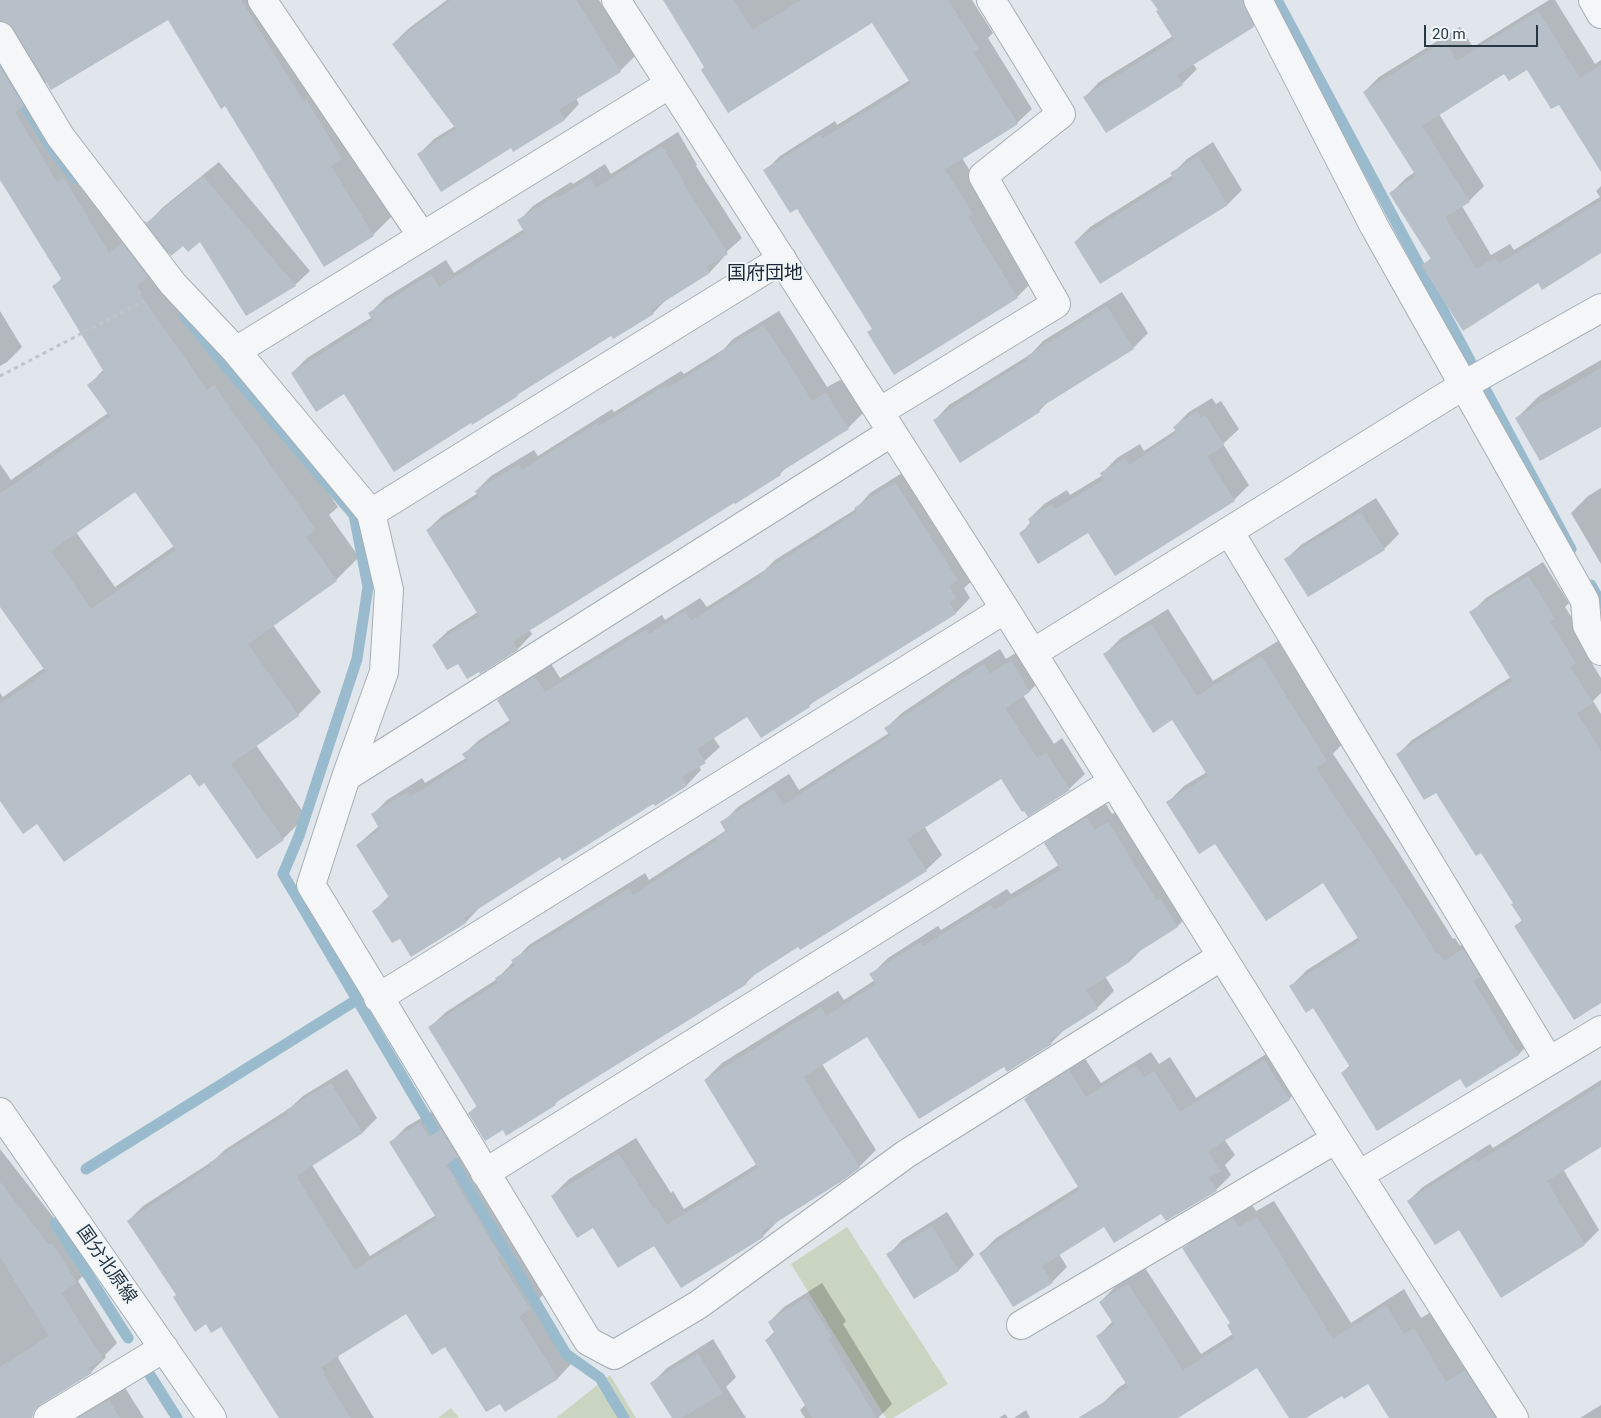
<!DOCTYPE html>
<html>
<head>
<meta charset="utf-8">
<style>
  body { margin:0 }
  #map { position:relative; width:1601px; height:1418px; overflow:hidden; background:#e0e6eb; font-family:Roboto,sans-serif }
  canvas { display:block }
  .scale { position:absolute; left:1424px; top:25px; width:114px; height:22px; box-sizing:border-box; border:2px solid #273744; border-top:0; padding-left:6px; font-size:15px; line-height:18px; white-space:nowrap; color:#273744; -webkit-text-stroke:4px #f0f5f8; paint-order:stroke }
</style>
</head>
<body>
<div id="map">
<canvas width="1601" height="1418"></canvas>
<div class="scale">20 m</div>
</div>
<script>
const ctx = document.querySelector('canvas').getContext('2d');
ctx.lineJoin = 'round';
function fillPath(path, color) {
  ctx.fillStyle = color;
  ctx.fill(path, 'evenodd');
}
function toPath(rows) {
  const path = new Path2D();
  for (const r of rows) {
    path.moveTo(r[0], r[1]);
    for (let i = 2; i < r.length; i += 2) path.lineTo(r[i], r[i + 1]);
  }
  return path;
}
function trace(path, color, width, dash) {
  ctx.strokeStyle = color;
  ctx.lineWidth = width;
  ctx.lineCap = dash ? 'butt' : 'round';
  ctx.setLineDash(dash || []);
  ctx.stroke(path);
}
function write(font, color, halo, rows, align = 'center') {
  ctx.font = font + ' Roboto,"Noto Sans JP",sans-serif';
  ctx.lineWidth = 4;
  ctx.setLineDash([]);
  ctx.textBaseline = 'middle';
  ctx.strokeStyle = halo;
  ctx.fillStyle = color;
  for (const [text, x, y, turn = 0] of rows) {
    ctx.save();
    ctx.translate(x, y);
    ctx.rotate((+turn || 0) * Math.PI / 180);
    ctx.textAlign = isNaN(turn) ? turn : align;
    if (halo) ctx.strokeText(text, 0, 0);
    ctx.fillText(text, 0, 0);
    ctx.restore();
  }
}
const green = toPath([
  [847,1227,948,1384,893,1418,886,1418,791,1264],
  [610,1375,636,1418,556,1418],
  [451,1408,459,1418,438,1418]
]);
const shadow = toPath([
  [0,0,277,0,396,212,373,235,226,105,168,18,47,82,38,90,133,232,145,221,147,224,162,208,219,162,310,271,295,285,201,240,183,244,170,252,160,263,162,271,230,368,237,363,338,507,329,515,359,557,336,580,273,625,321,692,298,715,256,745,306,816,283,839,190,772,38,822,0,799,0,693,3,697,44,668,0,605,0,464,11,480,108,413,89,385,104,369,54,286,62,278,0,178],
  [136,490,174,546,115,587,76,532],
  [447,0,599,0,635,56,620,71,576,98,579,104,565,119,514,150,512,146,419,154,434,139,455,126,393,44,408,29],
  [664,0,972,0,993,33,988,38,1032,109,1017,123,962,158,987,198,1032,282,1017,297,869,332,873,328,798,207,765,171,780,156,835,121,837,125,910,80,873,21,706,67],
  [1153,0,1263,0,1268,11,1253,26,1193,64,1197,69,1182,84,1085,97,1099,82,1173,36],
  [1549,0,1555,0,1595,64,1601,60,1601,170,1560,103,1527,68,1505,73,1439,114,1484,186,1469,201,1462,206,1491,255,1510,244,1514,250,1600,197,1596,191,1601,186,1601,251,1538,282,1423,266,1432,257,1391,193,1406,178,1415,172,1364,92,1379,77,1460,27,1473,47],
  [678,132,697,165,696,166,742,238,723,255,724,257,710,272,667,299,653,313,614,338,611,334,472,423,471,421,345,392,292,373,307,358,372,317,370,313,385,298,446,260,454,273,524,229,519,221,533,206,571,182,573,184,605,164,611,174],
  [1213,142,1242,190,1228,204,1075,242,1090,227,1173,175,1172,174,1187,159],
  [1122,292,1148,333,1133,348,1052,398,1039,411,935,420,949,405,1031,354,1043,341],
  [0,311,22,347,7,362,0,366],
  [779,311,827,387,842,379,863,413,848,428,788,466,780,474,529,629,532,634,518,649,480,672,458,662,433,645,448,631,478,612,427,530,442,516,478,493,476,491,491,476,534,450,538,456,612,409,614,412,681,371,684,374,724,349,733,339],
  [1601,360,1601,426,1517,418,1539,396],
  [1212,398,1216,404,1221,401,1239,429,1223,444,1249,485,1234,500,1089,531,1020,534,1031,522,1029,519,1044,504,1067,490,1070,495,1103,475,1102,473,1117,458,1140,444,1144,451,1176,430,1174,427,1189,412],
  [910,468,972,564,964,572,971,582,964,588,970,598,956,613,818,698,809,706,748,715,713,737,720,747,699,766,701,770,687,785,655,805,654,802,560,856,481,906,466,922,411,955,400,937,374,911,389,896,357,845,379,826,372,815,387,800,422,778,425,783,466,758,464,754,479,740,510,720,498,700,513,686,550,662,560,678,662,615,665,620,700,598,707,607,765,570,775,560,856,509,870,493],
  [1601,488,1601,564,1571,513,1588,496],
  [1376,498,1399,534,1384,549,1309,595,1286,559,1301,545],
  [1543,562,1569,603,1565,607,1590,647,1585,652,1601,678,1601,693,1593,701,1601,714,1601,1002,1516,926,1522,920,1514,903,1481,851,1436,791,1397,755,1412,740,1511,677,1471,613,1486,598],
  [1168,609,1213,681,1278,641,1342,744,1333,754,1397,850,1453,939,1455,938,1460,946,1479,934,1534,1038,1519,1054,1466,1086,1460,1077,1342,1073,1350,1065,1313,1006,1291,986,1307,970,1359,937,1324,881,1215,843,1168,802,1184,786,1207,772,1173,718,1105,654,1121,638],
  [1027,646,1045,675,1030,691,1023,695,1054,744,1062,738,1085,774,1069,789,1002,777,924,826,942,855,926,870,798,945,758,971,746,983,562,1097,555,1104,503,1129,469,1113,478,1105,430,1027,446,1012,497,979,529,945,645,873,649,880,725,831,726,830,722,823,738,807,789,774,799,790,889,733,886,728,902,713,961,673,1000,649,1006,659],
  [1104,801,1112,814,1125,806,1194,909,1178,926,1143,948,1131,960,1105,976,1114,991,1097,1008,1068,1026,1051,1043,1008,1070,1004,1065,867,1036,822,1064,876,1150,859,1167,780,1219,763,1236,655,1244,594,1226,552,1196,569,1179,636,1138,671,1193,673,1191,684,1209,757,1164,705,1080,722,1063,838,991,844,1000,875,980,871,975,888,958,938,926,941,930,1007,889,1011,894,1059,865,1046,843,1063,827],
  [1279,1046,1304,1084,1289,1099,1224,1139,1235,1155,1225,1165,1231,1175,1216,1190,1161,1212,1105,1225,1059,1254,1067,1267,1052,1282,981,1253,996,1238,1079,1186,1025,1099,1040,1084,1084,1057,1101,1083,1151,1052,1159,1064,1170,1057,1196,1098],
  [347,1069,377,1118,363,1132,312,1165,370,1256,436,1215,391,1142,406,1127,435,1110,514,1239,512,1242,544,1294,534,1303,572,1363,558,1378,506,1411,501,1402,446,1345,407,1312,338,1355,339,1357,338,1358,374,1418,281,1418,221,1325,206,1323,177,1294,128,1221,143,1206,213,1161,226,1149,290,1108,303,1096],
  [1601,1080,1601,1145,1563,1169,1599,1230,1585,1244,1501,1296,1459,1228,1408,1201,1423,1187,1490,1144,1493,1148],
  [0,1149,64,1231,67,1229,91,1267,78,1281,117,1343,105,1355,106,1357,91,1372,10,1418,0,1418],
  [1274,1201,1351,1323,1404,1289,1421,1318,1431,1312,1463,1366,1482,1354,1523,1415,1531,1418,1390,1418,1368,1382,1342,1394,1304,1418,1290,1418,1258,1366,1175,1418,1079,1418,1103,1403,1118,1388,1127,1382,1098,1336,1113,1321,1100,1302,1117,1285,1145,1268,1201,1354,1233,1334,1231,1323,1184,1248,1201,1231,1250,1202,1256,1211],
  [947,1212,974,1255,959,1270,915,1298,888,1255,902,1240],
  [822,1283,846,1321,843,1324,892,1404,878,1418,805,1418,800,1410,806,1404,766,1340,775,1331,769,1322,784,1307],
  [713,1339,736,1377,726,1387,746,1418,673,1418,652,1383,667,1368],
  [124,1386,144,1418,72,1418],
  [1601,1405,1601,1418,1580,1418],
  [1026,1410,1030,1418,1014,1418],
  [1005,1414,1008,1418,999,1418]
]);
const stream = toPath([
  [1277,0,1571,549],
  [0,65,49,145,75,178],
  [185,316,227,368,354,515,368,587,357,659,299,836,283,874,566,1354,600,1378,624,1418],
  [1591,585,1601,603],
  [86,1169,358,999],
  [55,1223,128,1338],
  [150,1375,177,1418]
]);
const building = toPath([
  [0,0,241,0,303,101,306,99,342,159,331,166,374,236,324,267,225,106,221,109,168,20,51,90,13,28,8,23,0,20],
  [450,0,576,0,621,72,559,110,565,120,513,152,511,148,441,192,417,154,456,129,392,44],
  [663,0,733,0,752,30,801,0,948,0,979,49,973,52,1018,124,945,170,973,214,968,217,1018,298,894,375,867,332,872,329,797,209,790,213,763,170,820,135,822,139,911,84,872,23,728,113,701,70,704,67],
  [1151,0,1242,0,1254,27,1177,75,1183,85,1106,133,1083,97,1174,40,1156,11,1158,10],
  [1538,11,1580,78,1601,65,1601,172,1559,105,1551,109,1527,70,1509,81,1504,74,1422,126,1470,202,1445,217,1476,269,1495,258,1499,264,1601,201,1601,253,1542,290,1538,283,1463,331,1421,265,1431,259,1389,193,1416,176,1363,92,1445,41,1457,61],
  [0,66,24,106,15,112,57,182,64,178,109,253,122,243,148,277,137,286,142,293,140,294,207,390,214,385,316,530,306,537,337,581,248,644,299,716,231,764,284,840,257,859,204,783,199,787,190,774,64,862,37,824,23,834,0,801,0,704,46,672,0,607,0,494,110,417,87,385,104,372,52,286,62,280,0,180],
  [135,492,176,550,91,609,51,551],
  [662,146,683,180,682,181,728,254,706,267,710,273,651,310,654,314,613,339,611,336,517,395,518,396,472,425,471,423,394,472,344,394,316,412,291,373,373,321,368,313,431,274,439,287,525,233,517,220,556,196,558,198,590,178,596,188],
  [1198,156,1228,205,1100,284,1074,242,1174,179,1170,173],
  [203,176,296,286,246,316,200,242,188,252,183,246,171,256,146,223],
  [1107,306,1134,349,1038,409,1040,412,960,463,933,420,1029,359,1027,356],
  [764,325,812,401,826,393,849,429,779,473,781,475,735,504,734,503,513,641,518,650,480,674,479,672,467,679,458,664,447,670,432,645,479,616,426,530,479,497,475,491,519,464,522,470,597,423,599,426,666,385,668,388,719,356,717,354],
  [1601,368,1601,427,1540,461,1515,418],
  [1197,411,1201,418,1205,415,1224,445,1207,456,1235,501,1115,576,1088,533,1038,564,1019,533,1031,525,1028,519,1052,504,1055,509,1104,480,1100,473,1125,458,1129,465,1177,433,1173,427],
  [895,482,958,580,949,586,956,598,949,602,956,614,809,705,810,707,761,738,747,717,697,749,706,763,682,777,687,786,655,806,653,804,562,861,560,857,464,918,466,923,411,957,400,939,392,943,372,911,390,899,356,845,380,830,371,814,407,792,410,797,467,761,462,754,511,723,497,700,535,676,545,692,647,629,650,634,685,611,691,621,761,577,759,575,857,512,854,508],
  [1361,512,1385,550,1308,597,1284,559],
  [1528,576,1555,619,1550,622,1576,663,1570,667,1593,703,1577,713,1601,752,1601,1003,1574,1020,1514,926,1522,921,1511,904,1513,903,1481,853,1476,856,1436,793,1424,800,1396,754,1512,681,1469,612],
  [1151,624,1197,696,1261,656,1327,761,1316,768,1381,866,1437,954,1439,953,1444,961,1463,949,1480,977,1473,981,1519,1055,1466,1088,1460,1079,1377,1131,1341,1073,1350,1067,1313,1008,1306,1013,1289,986,1360,941,1323,883,1266,921,1215,844,1199,854,1166,802,1208,776,1172,720,1153,733,1103,654],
  [1011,660,1030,692,1005,708,1037,758,1046,753,1070,790,1028,817,1024,811,1022,812,1001,779,907,839,927,871,800,950,798,947,745,981,747,984,555,1103,556,1105,506,1136,503,1130,485,1141,468,1113,477,1107,428,1027,498,983,495,978,515,966,511,960,629,888,633,895,718,840,716,838,726,832,720,822,773,789,783,805,890,736,884,728,945,690,944,689,984,664,990,674],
  [1087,817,1095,830,1108,822,1157,901,1161,899,1178,927,1129,958,1131,961,1086,990,1098,1009,1049,1040,1052,1044,1007,1072,1004,1067,919,1119,867,1037,803,1077,860,1168,842,1181,761,1232,764,1237,681,1288,654,1246,618,1268,593,1228,577,1238,551,1196,619,1154,654,1209,656,1207,667,1225,758,1168,704,1080,821,1007,826,1016,876,984,869,974,921,942,923,946,990,905,994,910,1061,870,1044,843],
  [1264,1060,1290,1100,1208,1151,1221,1171,1209,1178,1217,1191,1166,1221,1161,1214,1114,1243,1104,1227,1042,1266,1053,1283,1013,1307,979,1253,1080,1190,1024,1099,1069,1070,1086,1097,1136,1066,1144,1078,1154,1071,1180,1112],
  [331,1083,363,1133,298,1175,299,1177,297,1178,355,1270,437,1219,389,1142,420,1123,429,1137,441,1129,458,1157,446,1165,456,1179,454,1180,500,1255,497,1257,530,1309,519,1316,558,1379,505,1412,500,1404,486,1412,445,1347,432,1355,406,1314,321,1367,325,1373,323,1374,351,1418,279,1418,221,1327,211,1333,206,1324,195,1332,173,1297,176,1295,127,1221,211,1166,209,1163,288,1114,286,1110],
  [1601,1085,1601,1147,1547,1181,1585,1245,1501,1298,1459,1230,1435,1245,1407,1201,1475,1158,1478,1162],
  [0,1182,49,1245,52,1243,77,1283,61,1293,103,1359,89,1368,92,1373,40,1405,34,1411,32,1418,0,1418,0,1367,49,1336,0,1257],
  [1257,1217,1333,1339,1386,1305,1404,1334,1414,1328,1446,1382,1465,1370,1495,1418,1389,1418,1368,1384,1344,1399,1342,1396,1306,1418,1289,1418,1257,1368,1178,1418,1078,1418,1128,1387,1096,1336,1114,1325,1099,1302,1128,1284,1183,1370,1234,1338,1227,1325,1230,1323,1182,1248,1233,1218,1239,1227],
  [932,1226,959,1271,914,1299,886,1254],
  [806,1297,832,1337,828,1339,877,1418,813,1418,765,1340,775,1334,768,1322],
  [698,1353,722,1393,682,1418,672,1418,650,1383],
  [109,1400,120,1418,78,1418]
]);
const path = toPath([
  [0,376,144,301]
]);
const minor = toPath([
  [262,0,422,236],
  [616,0,1005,609,1336,1139,1514,1418],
  [1258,0,1374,226,1585,601,1587,625,1601,651],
  [0,36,60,136,173,284,236,351,371,513,389,590,384,672,346,777,311,885,588,1341,614,1355,698,1305,906,1154,1222,956],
  [236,351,670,84],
  [879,412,1056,304,983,176,1061,114,991,0],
  [371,513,782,259],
  [1229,531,1549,1061],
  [1033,653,1464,385,1601,308],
  [346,777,892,432],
  [378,998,1005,609],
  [485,1173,1113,782],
  [1359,1175,1601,1030],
  [1021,1325,1336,1139],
  [48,1418,164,1348]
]);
const tertiary = toPath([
  [1593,0,1601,14],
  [0,1112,212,1418]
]);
const streetNames = [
  ["国分北原線",106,1265,55]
];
const neighbourhoodNames = [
  ["国府団地",765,274]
];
fillPath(green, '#cad5c1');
fillPath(shadow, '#0003');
trace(stream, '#99bbcd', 11);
fillPath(building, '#b7c0c9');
trace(minor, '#a5aeb6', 30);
trace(tertiary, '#a5aeb6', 30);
trace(path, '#bfc4c9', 3, [4, 4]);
trace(minor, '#f4f6f8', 28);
trace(tertiary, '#f4f6f8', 28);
write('18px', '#273744', '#f0f5f8', streetNames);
write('19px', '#1a2734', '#f0f5f8', neighbourhoodNames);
</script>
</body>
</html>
